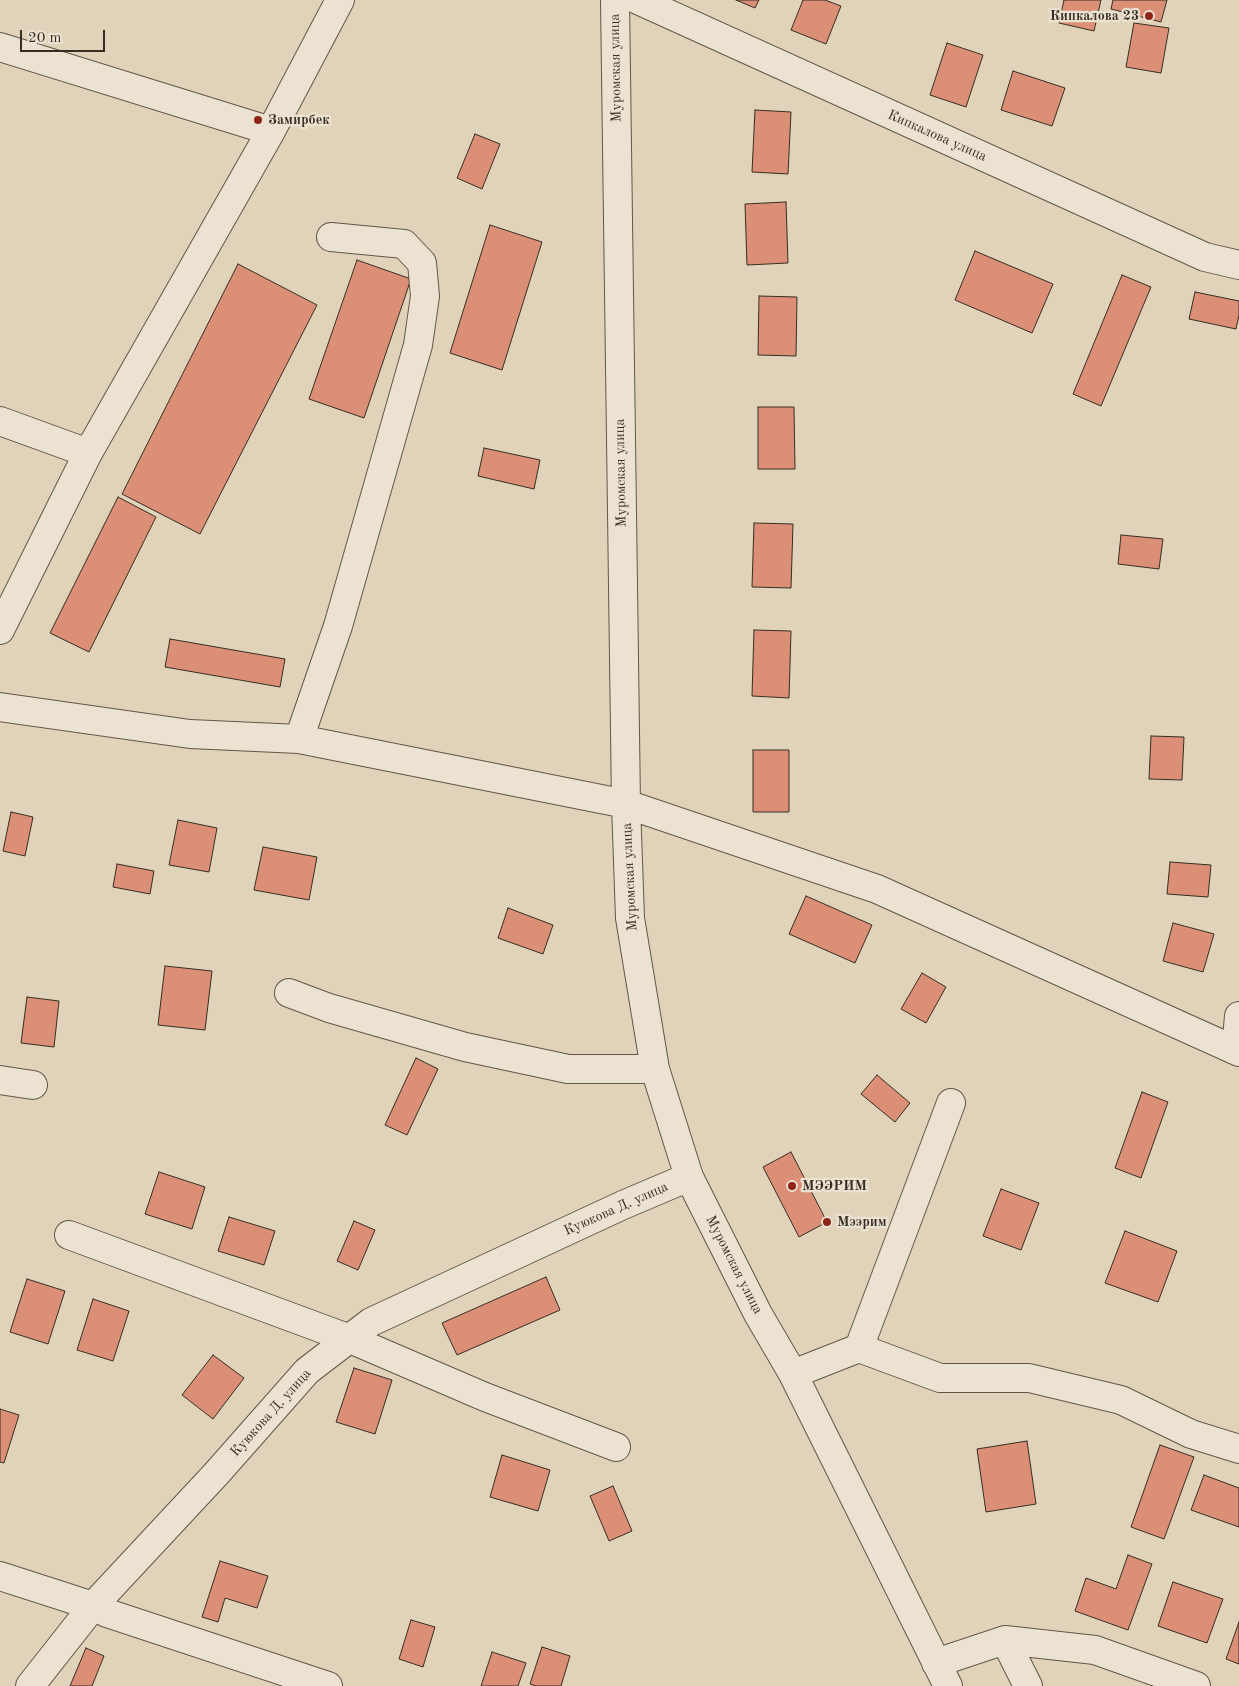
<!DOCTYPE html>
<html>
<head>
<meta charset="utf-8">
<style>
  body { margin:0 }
  #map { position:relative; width:1239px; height:1686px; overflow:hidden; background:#e1d3b9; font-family:"Old Standard TT",serif }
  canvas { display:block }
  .scale { position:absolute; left:20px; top:30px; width:85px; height:22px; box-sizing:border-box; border:2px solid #362e23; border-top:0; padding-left:6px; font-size:15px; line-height:18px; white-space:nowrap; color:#362e23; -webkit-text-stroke:4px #ece2d2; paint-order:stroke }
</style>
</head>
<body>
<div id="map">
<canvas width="1239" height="1686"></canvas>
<div class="scale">20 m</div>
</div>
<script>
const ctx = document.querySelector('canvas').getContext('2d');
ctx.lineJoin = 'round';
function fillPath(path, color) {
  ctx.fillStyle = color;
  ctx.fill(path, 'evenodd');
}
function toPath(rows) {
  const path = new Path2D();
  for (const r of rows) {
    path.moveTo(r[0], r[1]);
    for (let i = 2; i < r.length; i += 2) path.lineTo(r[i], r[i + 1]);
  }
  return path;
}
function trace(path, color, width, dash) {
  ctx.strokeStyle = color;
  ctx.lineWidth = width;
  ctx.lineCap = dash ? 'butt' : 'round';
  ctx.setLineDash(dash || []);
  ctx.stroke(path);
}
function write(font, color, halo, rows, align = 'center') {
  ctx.font = font + ' "Old Standard TT",serif';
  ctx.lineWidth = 4.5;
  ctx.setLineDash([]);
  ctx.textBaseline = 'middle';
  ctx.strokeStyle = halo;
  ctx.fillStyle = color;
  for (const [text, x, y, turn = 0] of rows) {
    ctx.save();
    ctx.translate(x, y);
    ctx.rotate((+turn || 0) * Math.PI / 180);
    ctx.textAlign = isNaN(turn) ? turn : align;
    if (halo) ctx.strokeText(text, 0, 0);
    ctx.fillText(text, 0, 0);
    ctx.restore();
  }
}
const building = toPath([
  [736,0,759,0,755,8,736,0],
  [803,0,825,0,841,6,826,44,791,30,803,0],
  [1064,0,1101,0,1094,31,1059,23,1064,0],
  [1113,0,1167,0,1161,22,1111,9,1113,0],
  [1134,23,1169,28,1161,73,1126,67,1134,23],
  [947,43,983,55,966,107,930,95,947,43],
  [1013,71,1065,88,1052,126,1001,110,1013,71],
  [755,110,791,112,788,174,752,172,755,110],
  [475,134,500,144,482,189,457,178,475,134],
  [786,202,788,263,747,265,745,204,786,202],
  [490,225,542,242,502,370,450,353,490,225],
  [975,251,1053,284,1032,333,955,300,975,251],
  [357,260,411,279,364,418,309,399,357,260],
  [238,264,317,305,200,534,122,494,238,264],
  [1122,275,1151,287,1101,406,1073,394,1122,275],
  [1195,292,1239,301,1239,315,1236,329,1189,319,1195,292],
  [759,296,797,297,796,356,758,355,759,296],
  [758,407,794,407,795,469,758,469,758,407],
  [484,448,540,460,534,489,478,476,484,448],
  [118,497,156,517,89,652,50,633,118,497],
  [754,523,793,524,791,588,752,587,754,523],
  [1121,535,1163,539,1159,569,1118,564,1121,535],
  [754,630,791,631,789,698,752,696,754,630],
  [170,639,285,659,280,687,165,667,170,639],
  [1151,736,1184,737,1182,780,1149,779,1151,736],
  [753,750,789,750,789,812,753,812,753,750],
  [11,812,33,817,25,856,3,851,11,812],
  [178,820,217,828,209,872,169,865,178,820],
  [263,847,317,857,309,900,254,890,263,847],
  [1170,862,1211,865,1208,897,1167,894,1170,862],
  [117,864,154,871,150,894,113,887,117,864],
  [806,896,872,925,855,963,789,934,806,896],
  [508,908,553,925,543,954,498,938,508,908],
  [1173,923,1214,934,1203,972,1163,961,1173,923],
  [165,966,212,971,205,1030,158,1025,165,966],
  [922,973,946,987,926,1023,901,1009,922,973],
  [27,997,59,1001,54,1047,21,1043,27,997],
  [416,1058,438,1069,407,1135,385,1125,416,1058],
  [877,1075,910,1103,895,1122,861,1094,877,1075],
  [1142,1092,1168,1102,1141,1178,1115,1168,1142,1092],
  [791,1152,827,1222,799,1237,763,1167,791,1152],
  [159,1172,205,1187,192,1229,145,1214,159,1172],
  [1001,1189,1039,1203,1021,1250,983,1236,1001,1189],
  [229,1217,275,1231,264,1265,218,1251,229,1217],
  [354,1221,375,1230,358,1270,337,1261,354,1221],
  [1125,1231,1177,1251,1158,1302,1105,1283,1125,1231],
  [546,1277,560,1310,457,1355,442,1323,546,1277],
  [27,1279,65,1291,48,1344,10,1332,27,1279],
  [93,1299,129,1311,113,1361,77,1350,93,1299],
  [213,1355,244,1378,213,1419,182,1395,213,1355],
  [354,1368,392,1380,375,1434,336,1422,354,1368],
  [0,1409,19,1415,4,1463,0,1462,0,1409],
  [1027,1441,1036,1504,986,1512,977,1449,1027,1441],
  [1160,1445,1194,1457,1164,1539,1131,1527,1160,1445],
  [502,1455,550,1470,538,1511,490,1497,502,1455],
  [1204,1475,1239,1488,1239,1527,1191,1510,1204,1475],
  [613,1486,632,1531,609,1541,590,1496,613,1486],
  [1128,1555,1152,1564,1128,1630,1075,1611,1086,1578,1116,1589,1128,1555],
  [220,1561,268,1576,257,1608,225,1598,218,1622,202,1617,220,1561],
  [1173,1582,1223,1599,1207,1643,1158,1626,1173,1582],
  [411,1620,435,1627,423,1667,399,1659,411,1620],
  [1239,1622,1239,1664,1226,1659,1239,1622],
  [542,1647,570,1656,561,1686,536,1686,530,1684,542,1647],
  [86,1648,104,1656,92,1686,70,1686,86,1648],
  [492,1652,526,1663,518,1686,481,1686,492,1652]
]);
const minor = toPath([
  [615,0,626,804,630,918,655,1069,689,1177,758,1314,793,1374,948,1686],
  [638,0,1205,257,1239,265],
  [0,47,271,131],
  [0,421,88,453],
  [0,630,88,453,271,131,340,0],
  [0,707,190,734,299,739,626,804,877,889,1239,1052],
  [299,739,338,626,418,345,425,296,422,263,404,244,331,237],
  [289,993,329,1008,465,1047,568,1069,655,1069],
  [1236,1050,1239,1016],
  [0,1080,33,1085],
  [69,1235,350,1339,485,1397,616,1447],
  [859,1348,951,1103],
  [793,1374,859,1348,940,1378,1029,1378,1121,1400,1191,1434,1239,1449],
  [0,1576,93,1606,107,1613,328,1686],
  [1005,1640,1028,1686],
  [936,1663,1005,1640,1095,1650,1196,1686],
  [30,1686,93,1606,216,1474,307,1371,371,1322,623,1205,689,1177]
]);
const markers = [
  [1149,16,5,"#8f2418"],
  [258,120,5,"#8f2418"],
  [792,1186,5,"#8f2418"],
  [827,1222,5,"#8f2418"]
];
const poiNames = [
  ["Кипкалова 23",1139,16,"right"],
  ["Замирбек",268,120],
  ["МЭЭРИМ",802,1186],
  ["Мээрим",837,1222]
];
const streetNames = [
  ["Муромская улица",616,68,-91],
  ["Кипкалова улица",937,136,24],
  ["Муромская улица",621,473,-91],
  ["Муромская улица",630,877,-93],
  ["Куюкова Д. улица",616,1209,-24],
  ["Муромская улица",734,1265,63],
  ["Куюкова Д. улица",271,1413,-48]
];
fillPath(building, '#da8f76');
trace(building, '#362e23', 1);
trace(minor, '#615748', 30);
trace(minor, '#ece2d2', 28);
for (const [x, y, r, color] of markers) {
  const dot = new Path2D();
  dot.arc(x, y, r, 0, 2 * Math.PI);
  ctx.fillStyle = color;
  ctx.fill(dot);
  trace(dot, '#ece2d2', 2);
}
write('bold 14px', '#362e23', '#ece2d2', poiNames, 'left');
write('14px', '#362e23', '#ece2d2', streetNames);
</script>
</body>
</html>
